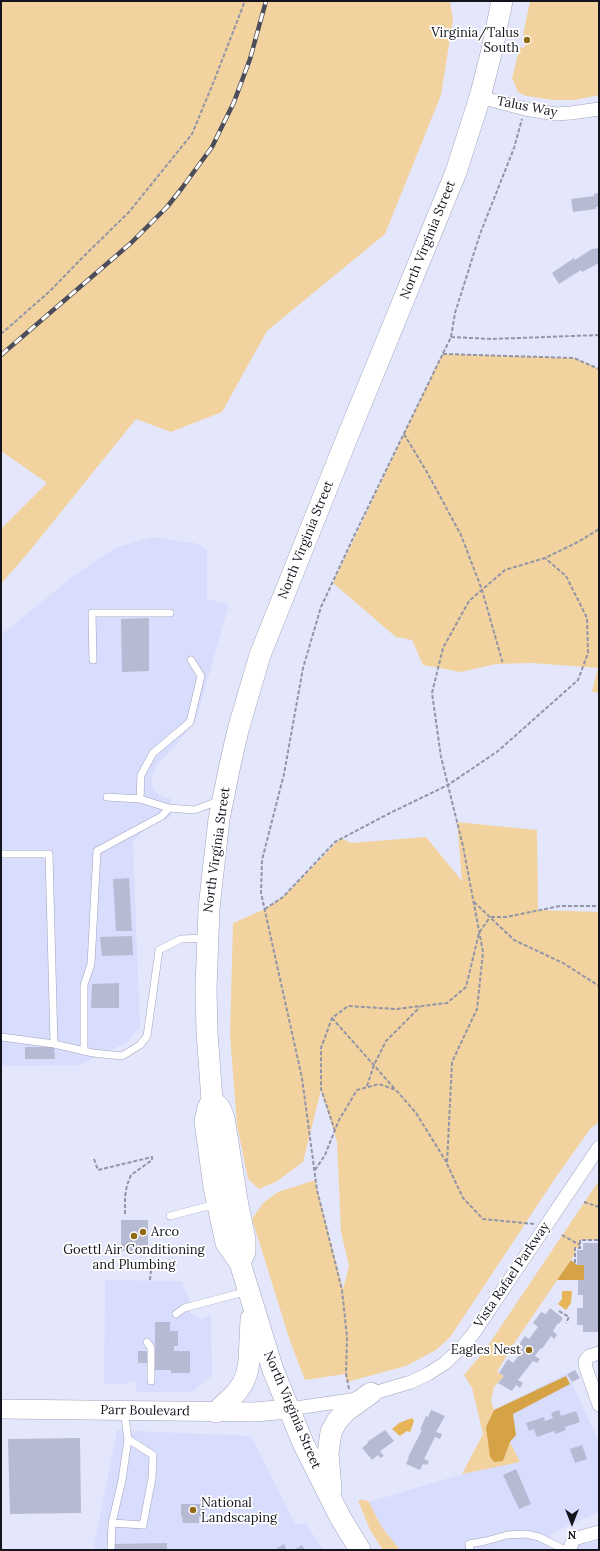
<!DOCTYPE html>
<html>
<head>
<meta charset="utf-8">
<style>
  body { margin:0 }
  #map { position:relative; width:600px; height:1551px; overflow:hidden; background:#e4e7fc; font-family:Lora,serif }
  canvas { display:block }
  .frame { position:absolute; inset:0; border:2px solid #13141d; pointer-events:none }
  .north { position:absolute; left:552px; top:1503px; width:40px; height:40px; -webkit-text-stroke:3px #fff; paint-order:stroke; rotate:180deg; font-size:11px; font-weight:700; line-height:16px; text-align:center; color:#13141d }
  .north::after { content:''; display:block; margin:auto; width:14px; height:18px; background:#13141d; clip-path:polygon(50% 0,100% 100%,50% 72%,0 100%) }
</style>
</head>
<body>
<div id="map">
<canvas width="600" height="1551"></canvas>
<div class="frame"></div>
<div class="north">N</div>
</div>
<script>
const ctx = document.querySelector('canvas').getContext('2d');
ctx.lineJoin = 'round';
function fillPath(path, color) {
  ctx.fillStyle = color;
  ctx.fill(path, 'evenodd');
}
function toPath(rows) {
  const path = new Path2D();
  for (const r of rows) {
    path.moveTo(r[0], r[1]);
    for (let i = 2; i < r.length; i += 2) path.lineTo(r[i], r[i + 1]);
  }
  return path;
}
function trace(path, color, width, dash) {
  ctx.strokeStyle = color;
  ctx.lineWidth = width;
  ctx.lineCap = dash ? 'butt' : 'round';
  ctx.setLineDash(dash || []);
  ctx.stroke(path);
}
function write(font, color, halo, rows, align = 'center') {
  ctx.font = font + ' Lora,serif';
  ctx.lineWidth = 3.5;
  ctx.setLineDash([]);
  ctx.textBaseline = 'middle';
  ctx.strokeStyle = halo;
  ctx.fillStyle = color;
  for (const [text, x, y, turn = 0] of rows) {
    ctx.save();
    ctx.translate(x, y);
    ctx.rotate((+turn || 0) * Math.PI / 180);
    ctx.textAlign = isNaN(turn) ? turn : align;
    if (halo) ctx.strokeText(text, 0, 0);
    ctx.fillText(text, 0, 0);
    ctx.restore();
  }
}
const built = toPath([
  [152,537,195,543,207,549,207,599,229,604,196,720,182,738,157,765,151,780,154,791,163,797,172,799,169,808,172,816,144,830,133,841,140,1027,126,1043,79,1065,1,1066,1,635,72,577,115,548],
  [105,1280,181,1281,189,1297,190,1313,202,1319,211,1313,212,1376,192,1392,136,1392,135,1381,124,1384,104,1384],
  [567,1373,599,1442,599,1512,552,1533,549,1550,400,1550,381,1526,369,1502,462,1474,519,1462,494,1410],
  [117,1430,251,1436,295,1524,306,1523,323,1550,93,1550],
  [599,1542,599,1550,575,1550,578,1544]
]);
const green = toPath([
  [1,1,450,1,453,20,441,95,385,234,267,331,222,412,171,432,136,419,28,553,1,584,1,529,47,483,1,451],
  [530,1,599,1,599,95,575,100,553,100,526,96,518,92,512,78,520,47,524,48,527,37,523,35],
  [442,354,574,358,599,369,599,694,592,691,598,668,532,663,496,664,461,672,423,665,412,640,396,637,333,583],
  [457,822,537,830,538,910,599,912,599,1122,591,1128,556,1177,451,1336,445,1342,436,1350,406,1366,347,1382,345,1374,305,1380,290,1341,252,1219,264,1202,278,1192,315,1180,343,1289,349,1266,341,1232,337,1142,321,1090,303,1162,276,1182,259,1189,248,1179,237,1125,230,1035,233,923,265,909,283,897,341,838,351,843,426,837,462,881],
  [598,1182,599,1240,580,1240,580,1248,575,1248,575,1254,513,1345,497,1372,504,1376,494,1387,491,1401,494,1410,486,1427,503,1461,510,1442,520,1462,462,1474,483,1434,472,1388,464,1375,485,1350],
  [358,1500,365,1500,369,1502,381,1526,400,1550,383,1550,370,1530]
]);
const forest = toPath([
  [571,1260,577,1265,584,1265,584,1280,557,1280],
  [566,1376,570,1384,513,1414,516,1435,510,1442,503,1461,494,1462,490,1457,486,1427,494,1410]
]);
const water = toPath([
  [562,1291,572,1291,571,1303,566,1310,558,1304,562,1299],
  [412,1418,414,1421,410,1432,407,1431,400,1436,392,1429,399,1423]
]);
const building = toPath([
  [599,193,599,207,596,207,596,209,573,212,571,199,594,196,594,194],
  [599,248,599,263,582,272,581,270,559,284,552,273,574,258,575,260,592,249],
  [149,618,149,671,122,672,121,619],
  [129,878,132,931,116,931,113,879],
  [132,936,133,955,102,956,100,937],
  [119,983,119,1008,91,1008,92,984],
  [25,1047,54,1047,55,1059,25,1059],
  [121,1220,148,1220,148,1251,121,1251],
  [583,1243,599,1243,599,1251,598,1251,599,1260,598,1332,583,1332,583,1325,577,1325,577,1308,583,1308,583,1295,578,1295,578,1280,584,1280,584,1265,577,1265,577,1250,583,1250],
  [550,1308,563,1318,559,1324,558,1323,553,1331,557,1335,554,1339,551,1336,542,1349,541,1348,535,1356,540,1359,537,1363,533,1361,518,1380,523,1383,520,1388,516,1385,512,1391,498,1383,504,1376,499,1373,508,1359,513,1363,521,1352,516,1349,525,1336,529,1339,538,1327,533,1323,541,1312,546,1314],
  [155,1322,170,1322,170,1331,178,1331,178,1346,174,1346,174,1351,190,1351,190,1373,171,1373,171,1370,155,1370,155,1363,138,1363,138,1351,155,1351],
  [575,1370,580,1378,572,1382,567,1374],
  [431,1410,445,1416,436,1432,442,1434,440,1439,435,1437,424,1459,429,1461,427,1465,423,1464,420,1470,406,1464,409,1457,408,1457,422,1430,420,1430,426,1416,428,1417],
  [559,1410,561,1416,576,1411,580,1422,565,1427,566,1430,555,1434,554,1431,537,1437,534,1429,529,1431,526,1423,544,1417,545,1421,553,1418,551,1413],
  [385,1430,394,1441,380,1451,384,1456,380,1458,378,1455,372,1460,362,1448,368,1443,367,1442],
  [80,1438,81,1513,10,1514,8,1439],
  [582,1445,587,1459,575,1463,570,1449],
  [516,1469,531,1504,519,1509,503,1475],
  [181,1504,205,1504,206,1516,199,1516,199,1523,183,1523,182,1516,181,1516],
  [167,1543,167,1550,114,1550,114,1544],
  [284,1544,286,1548,284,1550,274,1550],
  [302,1545,305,1550,294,1550]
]);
const path = toPath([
  [1,334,50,291,82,258,129,212,192,134,214,81,245,1],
  [451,337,492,339,599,335],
  [443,354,574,358,599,369],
  [404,434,428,474,461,535,482,590,503,664],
  [474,902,514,940,563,963,599,986],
  [265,909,283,897,335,842,388,814,448,785,498,751,578,680,588,653,587,618,566,576,545,558],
  [491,917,506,917,560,906,599,906],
  [332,1018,395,1089],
  [367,1086,374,1065,386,1041,420,1007],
  [335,1131,321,1089,321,1048,332,1018,348,1006,396,1009,447,1003,466,987,479,933,490,917],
  [94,1159,98,1170,152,1157,152,1160,131,1175,127,1185,125,1197,125,1216],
  [315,1170,325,1155,339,1120,357,1090,379,1084,396,1090,416,1113,447,1163],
  [584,1202,599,1207],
  [534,1224,483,1219,463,1198,447,1164,452,1062,477,1009,483,952,463,846,441,757,432,693,443,648,469,601,505,570,545,558,578,542,599,529],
  [562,1235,580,1245],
  [575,1263,575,1248,580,1248,580,1240,599,1240],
  [150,1280,151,1270],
  [559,1311,569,1317,566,1323],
  [349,1389,346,1374,347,1337,342,1290,317,1190,302,1078,261,893,262,860,284,774,303,668,321,607,354,536,451,337,455,313,480,234,514,148,522,119]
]);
const service = toPath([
  [93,660,92,613,170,613],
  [191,660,201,676,190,722,153,753,141,775,140,799,169,808,194,810,219,801],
  [107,797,140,799],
  [1,854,49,854,54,1044],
  [1,1037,54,1044,93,1053,122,1056,140,1045,147,1036,159,950,181,939,207,938],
  [84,1051,84,985,91,964,97,851,162,816,169,808],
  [170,1216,216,1204],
  [176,1314,184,1308,248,1291],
  [147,1342,151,1348,151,1381],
  [124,1411,128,1439,122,1480,112,1523,143,1525,152,1478,153,1455,128,1439],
  [111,1550,112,1523],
  [470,1550,469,1544,486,1541,507,1535,526,1534,539,1537,565,1550]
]);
const minor = toPath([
  [480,97,525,109,556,114,571,113,599,109],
  [599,1353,589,1356,585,1361,586,1368,599,1405],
  [289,1409,351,1400,411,1382,428,1374,445,1363,462,1347,473,1334,599,1147],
  [570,1550,571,1545,574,1539,599,1532]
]);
const secondary = toPath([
  [1,1409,254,1412,289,1409]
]);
const primary = toPath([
  [212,1100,220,1108,224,1118,238,1206,245,1239,245,1252,240,1263],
  [216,1412,236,1393,243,1383,247,1373,249,1361,251,1319],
  [331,1490,328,1453,331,1432,337,1421,346,1411,371,1393],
  [360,1550,340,1517,303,1443,273,1370,240,1263,226,1243,214,1187,205,1121,208,1108,212,1100,207,1032,206,989,209,908,219,819,230,765,238,730,260,655,349,433,456,172,480,97,492,50,502,1]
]);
const rail = toPath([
  [1,355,131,243,167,207,182,188,212,147,234,102,250,59,266,1]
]);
const markers = [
  [527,40,4,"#936b14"],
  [143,1232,4,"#936b14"],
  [134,1236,4,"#936b14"],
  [529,1350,4,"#936b14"],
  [193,1510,4,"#936b14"]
];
const poiNames = [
  ["Virginia/Talus",519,33],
  ["South",519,48],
  ["Arco",151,1232,"left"],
  ["Goettl Air Conditioning",134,1250,"center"],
  ["and Plumbing",134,1265,"center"],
  ["Eagles Nest",521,1350],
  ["National",201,1503,"left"],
  ["Landscaping",201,1518,"left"]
];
const streetNames = [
  ["Talus Way",527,107,11],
  ["North Virginia Street",428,240,-68],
  ["North Virginia Street",306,540,-68],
  ["North Virginia Street",217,850,-82],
  ["Vista Rafael Parkway",512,1275,-56],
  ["North Virginia Street",292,1410,67],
  ["Parr Boulevard",145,1411,1]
];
fillPath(built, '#d8ddfe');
fillPath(green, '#f2d39f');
fillPath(forest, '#d5a345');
fillPath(water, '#e7b457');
fillPath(building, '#b7bad3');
trace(service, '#9fa2bb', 8);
trace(minor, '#9fa2bb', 14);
trace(secondary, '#9fa2bb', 20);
trace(primary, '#9fa2bb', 22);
trace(path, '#9295a5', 2, [4, 2]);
trace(service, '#fff', 7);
trace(minor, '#fff', 13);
trace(secondary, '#fff', 19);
trace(primary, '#fff', 21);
trace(rail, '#4c4d5a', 4.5);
trace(rail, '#fff', 3, [9]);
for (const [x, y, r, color] of markers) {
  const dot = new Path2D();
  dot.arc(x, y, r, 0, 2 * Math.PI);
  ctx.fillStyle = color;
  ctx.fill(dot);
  trace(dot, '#fff', 1.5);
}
write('13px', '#13141d', '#fff', poiNames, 'right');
write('13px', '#13141d', '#fff', streetNames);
</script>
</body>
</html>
